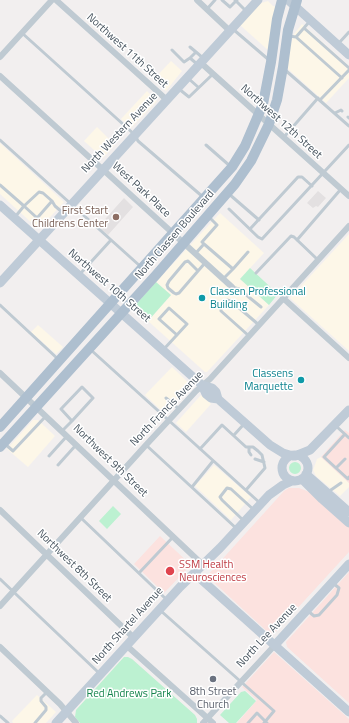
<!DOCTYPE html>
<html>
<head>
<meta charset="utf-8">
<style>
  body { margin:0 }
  canvas { display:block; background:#f2efef }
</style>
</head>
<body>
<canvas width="349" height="723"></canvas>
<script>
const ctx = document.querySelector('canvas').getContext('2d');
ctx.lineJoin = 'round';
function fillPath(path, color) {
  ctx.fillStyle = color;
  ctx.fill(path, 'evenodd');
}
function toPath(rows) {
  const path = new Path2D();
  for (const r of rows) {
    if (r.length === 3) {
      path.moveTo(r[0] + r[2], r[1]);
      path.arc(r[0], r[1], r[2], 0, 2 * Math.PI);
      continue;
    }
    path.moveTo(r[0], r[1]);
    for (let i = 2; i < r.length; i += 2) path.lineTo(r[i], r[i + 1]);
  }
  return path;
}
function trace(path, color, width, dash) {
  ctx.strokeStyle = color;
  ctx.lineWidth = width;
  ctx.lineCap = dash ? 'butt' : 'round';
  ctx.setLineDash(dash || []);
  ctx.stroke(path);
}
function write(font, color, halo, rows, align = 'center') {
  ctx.font = font + ' "Titillium Web",sans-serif';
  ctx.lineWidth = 3;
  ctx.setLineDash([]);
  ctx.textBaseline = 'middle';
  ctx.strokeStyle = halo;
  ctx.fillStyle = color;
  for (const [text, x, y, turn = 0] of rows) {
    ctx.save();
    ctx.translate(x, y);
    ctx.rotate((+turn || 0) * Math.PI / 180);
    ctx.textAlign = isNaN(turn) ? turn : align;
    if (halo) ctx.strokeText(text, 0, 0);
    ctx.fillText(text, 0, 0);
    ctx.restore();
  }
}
const commercial = toPath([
  [268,1,273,6,277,7,269,51,240,25,261,3],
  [302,24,349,66,349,78,326,103,287,68,290,46,294,34],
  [171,61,182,71,166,91,154,79],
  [147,91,157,101,131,128,121,119],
  [97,127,115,145,103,158,84,141],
  [0,143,64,202,41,227,34,225,0,194],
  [220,213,264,253,240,279,269,305,207,372,205,372,148,321,171,295,156,282],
  [349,234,349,351,290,298],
  [38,325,63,347,56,354,31,332],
  [172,367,191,385,164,413,145,395],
  [201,395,211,404,186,432,176,423],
  [33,420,38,420,55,436,28,467,7,449],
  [321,457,349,483,349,487,340,496,316,476,313,470,316,462,317,459],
  [214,465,251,497,231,520,195,486],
  [37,695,56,712,46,723,13,723,12,721]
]);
const education = toPath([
  [318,191,326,198,318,207,316,206,313,208,307,203],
  [124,198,133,207,108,235,98,227]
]);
const medical = toPath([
  [345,430,349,433,349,483,321,457],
  [289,488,299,488,312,493,349,527,349,552,272,636,207,576,284,491],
  [160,536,191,565,164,593,134,564],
  [349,572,349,703,287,647,286,642],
  [274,652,349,719,349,723,237,723,257,700,242,687]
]);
const green = toPath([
  [250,268,278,294,269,305,240,279],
  [156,282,171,295,148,321,137,312,135,306,137,303],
  [295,468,6],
  [113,506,121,514,107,529,99,521],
  [124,657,128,657,132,659,195,715,197,719,197,723,80,723,75,717,76,710],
  [245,691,256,701,236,723,229,723,220,715,241,692]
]);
const lane = toPath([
  [222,0,230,7,237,0],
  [235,0,246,11],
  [207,9,215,0],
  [304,28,349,68],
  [234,30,269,60],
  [22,33,135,135,138,141,203,197],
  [289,36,296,37,310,21],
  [296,37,342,78],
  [338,44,349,32],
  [190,47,196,52],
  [172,50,184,62,190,58,197,64],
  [190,58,196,52,203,58],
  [284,69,349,126],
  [189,79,198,87],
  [179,89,189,97,213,74],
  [320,100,349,70],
  [335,113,341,110,342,111],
  [348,117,349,118],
  [284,137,318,98],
  [0,140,140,266],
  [206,145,230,166],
  [0,185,24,206,15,217],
  [229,194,259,220],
  [52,201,38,217,36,217,24,206,39,192,43,193,52,201,55,206,62,212],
  [229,209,258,237,262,239,349,145],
  [209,217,217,225,202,242,204,244,233,269,248,252],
  [250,229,298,177,302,177,312,186],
  [297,240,341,189],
  [195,254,204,244],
  [198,271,179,293,176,294,174,293,168,288,167,285,169,281,185,262,188,261,198,271,205,263],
  [256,273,291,236,294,237,318,260],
  [80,274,111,240],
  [223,279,233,269],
  [232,287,239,289,261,307],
  [0,305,59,360],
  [249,336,221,311,221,307,224,302,227,300,231,301,259,325],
  [164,349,187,324,169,308,159,319,177,335],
  [91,350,260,503],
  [166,398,179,409],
  [336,426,349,438],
  [62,431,72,421,93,398,82,387,61,409,72,421],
  [345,434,324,457,348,479,349,477],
  [234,435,244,424],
  [5,444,13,451,46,416],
  [146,445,237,529],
  [249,447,249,452,251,455],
  [200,449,222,425,246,447,253,447,258,451,262,455,265,468,246,490],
  [49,456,67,436],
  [255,459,264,462],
  [58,465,76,445],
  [336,468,345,459],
  [192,487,213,461],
  [328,492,341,483],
  [80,517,167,600],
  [243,520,222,500,220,497,227,488,231,489,254,510],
  [139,573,173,537],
  [0,579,99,673],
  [161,611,274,711,264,723],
  [308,611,314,616,319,615,337,595,339,588,333,583],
  [0,716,8,723],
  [35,723,46,710,46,707,41,701,41,698,47,692],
  [248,723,257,713,267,723]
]);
const street = toPath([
  [56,0,167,100],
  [197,0,230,31],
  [0,57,52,0],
  [201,63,349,196],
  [0,76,232,287],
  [283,298,349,358],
  [0,373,203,565],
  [0,510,134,638],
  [0,606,146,445,196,391,210,379,349,226],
  [127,646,213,723],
  [0,647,60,704,76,723],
  [203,723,275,645]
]);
const secondary = toPath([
  [288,0,349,55],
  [0,205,202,385,206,394,211,398,218,399],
  [0,283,258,0],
  [202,385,212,388,216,392,218,399,270,445,283,453,293,456],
  [295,468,13],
  [295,456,310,450,349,410],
  [306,474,349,512],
  [302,479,322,499,349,523],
  [194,573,349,712],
  [275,645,349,564],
  [56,723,180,587,220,548,269,495,283,485,292,481]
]);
const primary = toPath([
  [0,427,232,167,245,146,263,104,271,62,277,19,282,0],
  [0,447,156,275,235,184,251,161,269,124,277,100,283,67,288,30,297,0]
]);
const markers = [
  [116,217,4,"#8d6e63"],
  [202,298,4,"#0f9aa8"],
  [301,380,4,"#0f9aa8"],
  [170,571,5,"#e0444e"],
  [213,679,4,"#6b7280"]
];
const streetNames = [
  ["Northwest 11th Street",127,51,42],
  ["Northwest 12th Street",281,122,42],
  ["North Western Avenue",120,133,-47],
  ["West Park Place",141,190,43],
  ["North Classen Boulevard",175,235,-49],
  ["Northwest 10th Street",109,286,41],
  ["North Francis Avenue",167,409,-46],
  ["Northwest 9th Street",110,461,44],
  ["Northwest 8th Street",74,566,44],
  ["North Shartel Avenue",128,626,-48],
  ["North Lee Avenue",267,636,-47]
];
const educationNames = [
  ["First Start",108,211],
  ["Childrens Center",108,224]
];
const cultureNames = [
  ["Classen Professional",210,292],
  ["Building",210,305],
  ["Classens",293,374,"right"],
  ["Marquette",293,387,"right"]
];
const healthNames = [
  ["SSM Health",179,565],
  ["Neurosciences",179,578]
];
const worshipNames = [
  ["8th Street",213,692],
  ["Church",213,705]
];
const parkNames = [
  ["Red Andrews Park",129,694]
];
fillPath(commercial, '#fdf7e8');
fillPath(education, '#e3e0e1');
fillPath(medical, '#fce2df');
fillPath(green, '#bcf1d1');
trace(lane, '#bfcad2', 3);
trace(street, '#bfcad2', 6);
trace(secondary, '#bfcbd7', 9);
trace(primary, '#aebfcf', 10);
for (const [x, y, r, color] of markers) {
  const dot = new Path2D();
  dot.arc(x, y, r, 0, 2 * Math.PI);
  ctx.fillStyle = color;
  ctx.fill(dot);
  trace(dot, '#fff', 1.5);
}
write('11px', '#46535e', '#fff', streetNames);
write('11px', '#785e54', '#fff', educationNames, 'right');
write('11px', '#0d838f', '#fff', cultureNames, 'left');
write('11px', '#be3a42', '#fff', healthNames, 'left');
write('11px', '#5b616d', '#fff', worshipNames);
write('11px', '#13834b', '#fff', parkNames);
</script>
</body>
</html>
